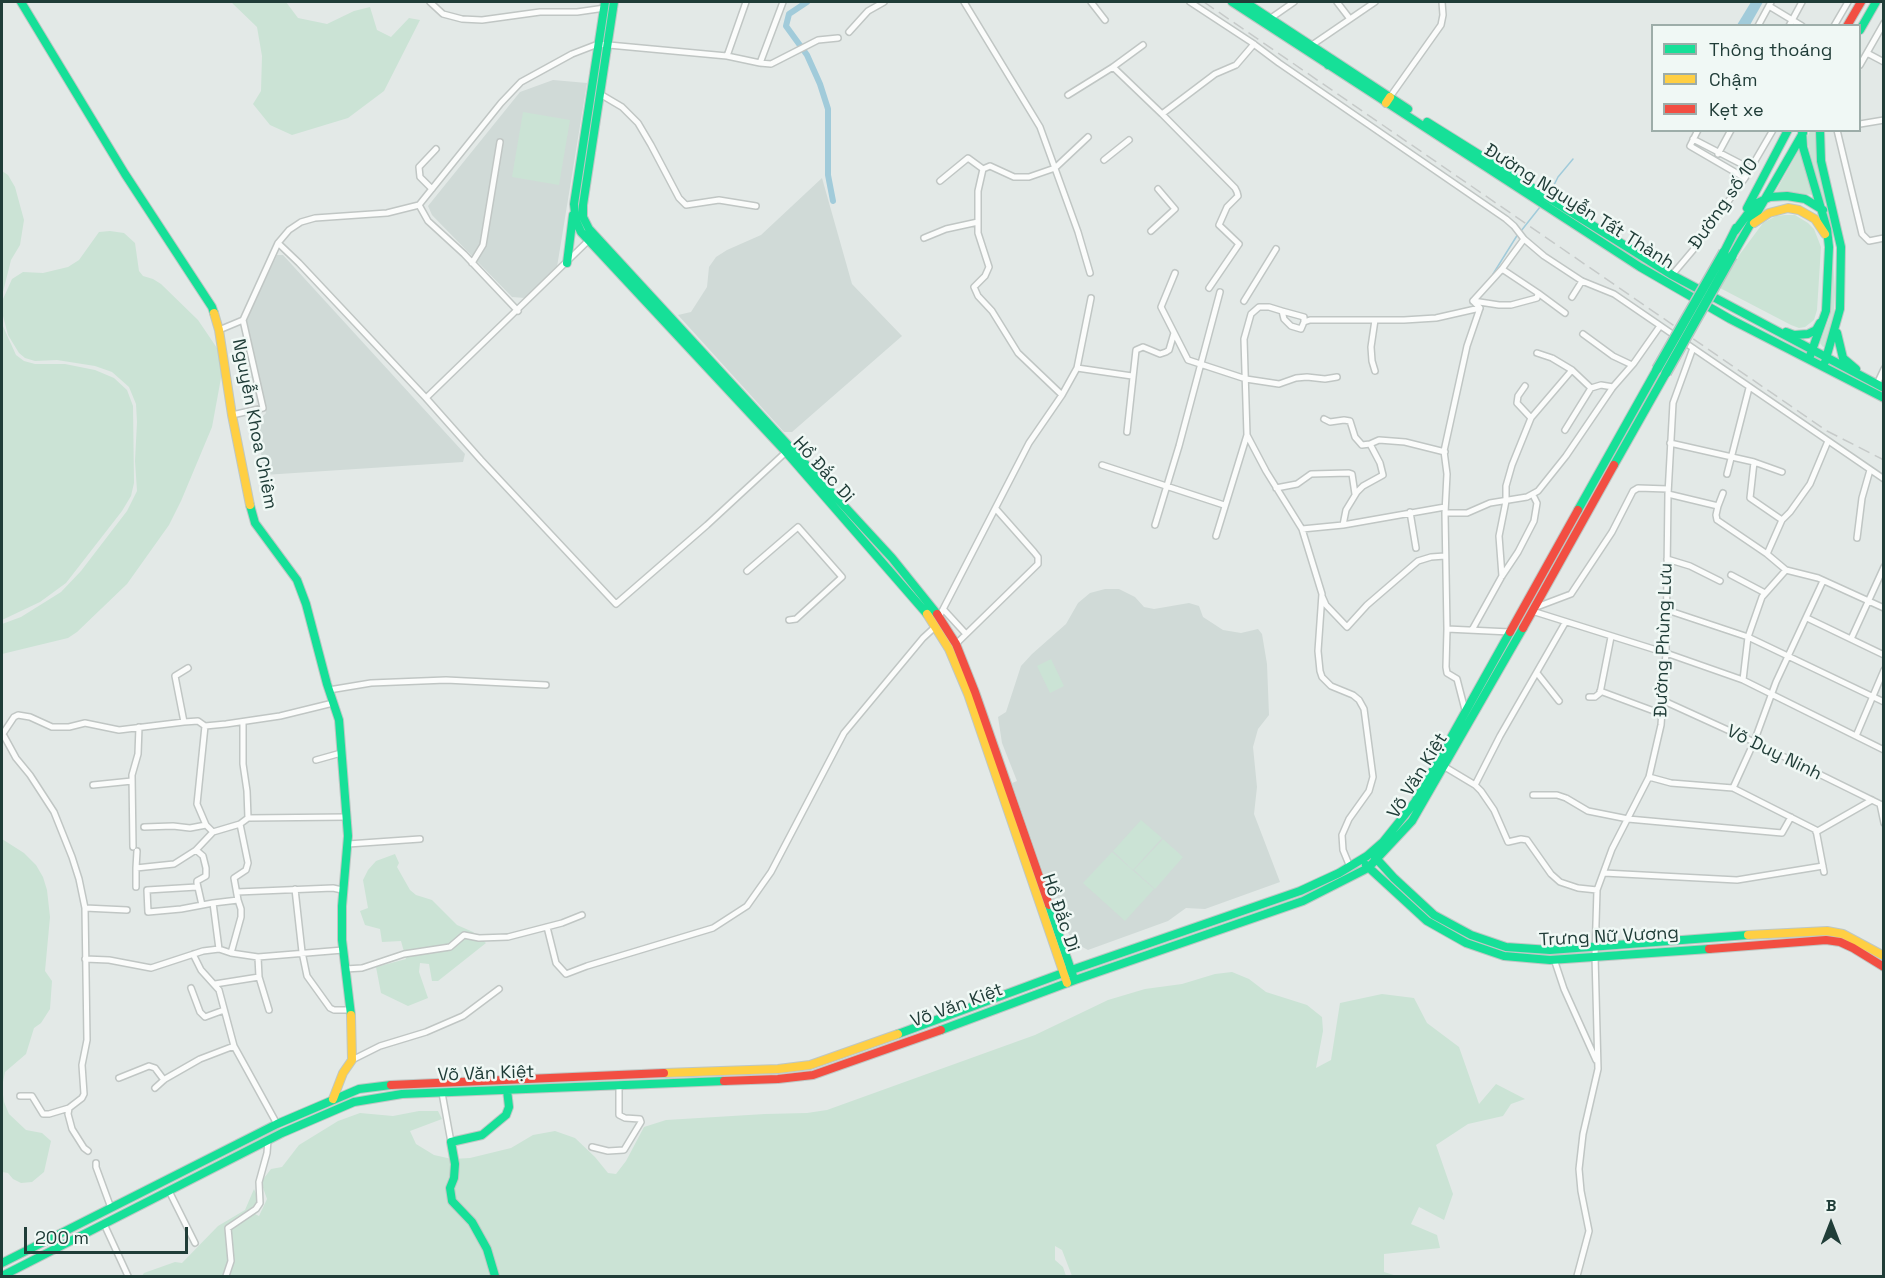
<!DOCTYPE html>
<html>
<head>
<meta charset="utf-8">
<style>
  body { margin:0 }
  #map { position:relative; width:1885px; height:1278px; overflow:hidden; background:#e3e9e7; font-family:"Space Grotesk",sans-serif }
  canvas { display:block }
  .frame { position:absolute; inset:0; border:3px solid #203d38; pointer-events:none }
  .legend { position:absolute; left:1651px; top:24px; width:210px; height:108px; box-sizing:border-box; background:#f0f8f5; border:2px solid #9dada9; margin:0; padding:8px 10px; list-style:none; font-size:18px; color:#203d38 }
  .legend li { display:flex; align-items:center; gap:12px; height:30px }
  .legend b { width:30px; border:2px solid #9dada9 }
  .north { position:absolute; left:1801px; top:1194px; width:60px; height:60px; -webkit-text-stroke:4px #f0f8f5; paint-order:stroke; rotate:0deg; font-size:16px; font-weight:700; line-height:24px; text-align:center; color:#203d38 }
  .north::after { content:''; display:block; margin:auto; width:21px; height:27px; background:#203d38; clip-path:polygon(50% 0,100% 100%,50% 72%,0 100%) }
  .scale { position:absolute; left:24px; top:1227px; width:164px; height:27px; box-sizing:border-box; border:3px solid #203d38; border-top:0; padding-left:8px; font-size:18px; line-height:21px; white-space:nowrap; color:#203d38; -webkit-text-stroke:4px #f0f8f5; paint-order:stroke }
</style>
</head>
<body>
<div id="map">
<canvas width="1885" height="1278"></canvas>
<div class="frame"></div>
<ul class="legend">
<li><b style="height:8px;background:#16e098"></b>Thông thoáng</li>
<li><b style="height:8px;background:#ffcf43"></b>Chậm</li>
<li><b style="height:8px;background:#f24e42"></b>Kẹt xe</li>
</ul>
<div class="north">B</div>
<div class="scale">200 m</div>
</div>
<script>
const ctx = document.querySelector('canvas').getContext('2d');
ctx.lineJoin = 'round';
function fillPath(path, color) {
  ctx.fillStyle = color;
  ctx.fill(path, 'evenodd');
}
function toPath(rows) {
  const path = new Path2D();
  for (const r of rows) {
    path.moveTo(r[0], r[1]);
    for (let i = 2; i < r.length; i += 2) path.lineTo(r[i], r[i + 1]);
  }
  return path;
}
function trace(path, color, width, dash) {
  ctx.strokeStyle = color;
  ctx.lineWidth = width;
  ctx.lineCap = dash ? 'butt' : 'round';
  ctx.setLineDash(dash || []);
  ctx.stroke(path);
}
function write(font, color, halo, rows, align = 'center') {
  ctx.font = font + ' "Space Grotesk",sans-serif';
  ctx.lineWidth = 5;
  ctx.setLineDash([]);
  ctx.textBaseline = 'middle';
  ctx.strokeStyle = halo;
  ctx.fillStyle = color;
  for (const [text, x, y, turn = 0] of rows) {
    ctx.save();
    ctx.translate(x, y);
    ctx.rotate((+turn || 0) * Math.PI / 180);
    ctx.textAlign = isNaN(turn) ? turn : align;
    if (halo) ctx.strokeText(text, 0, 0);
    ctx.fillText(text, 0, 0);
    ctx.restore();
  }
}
const built = toPath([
  [553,80,587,83,557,267,525,298,512,297,432,215,428,206,520,92],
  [822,178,852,284,902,336,792,432,784,432,678,315,691,312,707,287,709,267,716,257,727,250,761,235],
  [277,255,283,255,465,454,463,462,264,475,257,422,266,413,246,320],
  [1105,589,1119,589,1135,597,1144,607,1154,609,1189,603,1199,606,1203,617,1223,630,1241,633,1258,629,1262,634,1267,664,1269,715,1258,729,1253,747,1257,787,1254,814,1280,882,1205,909,1186,908,1168,921,1088,950,1073,942,1057,912,1012,783,1017,781,1002,743,998,717,1006,712,1021,666,1032,654,1066,624,1078,603,1090,593]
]);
const green = toPath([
  [231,2,286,2,298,18,327,24,354,11,370,7,377,30,391,37,409,18,420,20,384,91,348,118,292,135,270,125,253,104,261,91,262,56,257,27],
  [523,112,570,120,559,185,512,177],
  [1810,131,1817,131,1826,204,1823,200,1808,145,1808,136],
  [1799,150,1800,151,1814,195,1776,191],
  [2,171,8,175,15,187,24,220,20,245,11,260,2,296],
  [1785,215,1795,215,1808,223,1814,229,1821,247,1817,310,1814,320,1805,327,1799,328,1791,325,1720,288,1740,254,1763,223,1776,216],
  [110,231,124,233,135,243,139,271,143,276,153,279,161,284,198,320,219,351,221,361,221,378,212,427,181,501,169,525,127,584,77,632,68,638,2,654,2,624,21,617,61,592,81,571,127,511,137,491,135,461,137,422,136,404,129,387,112,372,95,366,57,360,35,361,25,358,19,353,8,335,2,312,3,299,12,279,23,272,43,273,68,267,79,260,99,232],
  [1832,241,1835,292,1833,330,1826,346,1823,347,1820,343,1829,319,1831,305],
  [2,324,16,355,24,361,35,364,65,364,95,370,114,378,127,390,133,406,134,483,131,496,122,511,66,583,40,602,2,620],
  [1051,659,1064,686,1050,693,1037,666],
  [1141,820,1162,838,1133,870,1113,851],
  [2,839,24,853,36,865,43,877,47,890,50,917,45,971,52,981,50,1009,41,1023,34,1028,26,1054,5,1072,2,1087,4,1102,9,1114,26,1130,42,1133,51,1141,44,1172,32,1182,21,1183,13,1179,8,1173,2,1172],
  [1163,839,1183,857,1155,889,1134,870],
  [1112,852,1154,889,1125,921,1083,883],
  [395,854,399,863,397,867,410,890,416,895,432,900,457,925,473,932,486,943,438,981,432,981,429,964,420,963,419,972,428,998,408,1006,381,993,376,967,406,959,401,941,382,942,380,929,365,925,360,911,368,908,363,880,368,870,376,861],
  [1232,972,1249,979,1266,992,1307,1005,1322,1017,1323,1031,1316,1068,1331,1060,1340,1003,1382,994,1414,998,1427,1023,1459,1047,1479,1104,1496,1084,1525,1099,1511,1104,1503,1116,1468,1124,1436,1145,1453,1194,1444,1220,1419,1207,1411,1224,1437,1235,1440,1248,1384,1254,1384,1272,1397,1276,1072,1276,1062,1250,1055,1246,1055,1260,1063,1267,1066,1276,142,1276,144,1273,175,1262,182,1263,218,1226,245,1210,254,1189,257,1196,258,1207,253,1213,259,1216,267,1199,261,1182,271,1169,282,1167,299,1145,338,1121,360,1113,393,1116,419,1111,438,1111,442,1119,410,1131,416,1144,434,1155,452,1159,470,1158,511,1148,533,1135,555,1131,575,1138,595,1157,608,1173,616,1174,626,1161,644,1127,666,1120,765,1114,807,1113,827,1110,1035,1035,1108,1000,1145,989,1182,984,1215,974]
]);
const water = toPath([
  [1751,2,1763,2,1750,25,1737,25]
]);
const stream = toPath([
  [1550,193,1558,177,1573,159],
  [1521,231,1540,207],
  [1493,274,1518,234]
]);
const canal = toPath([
  [807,2,789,14,786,26,807,55,820,84,828,109,828,175,833,201]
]);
const street = toPath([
  [430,2,443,14,462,19,482,20,540,12,577,12,605,8],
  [964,2,1040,127,1078,232,1090,273],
  [1091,2,1105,20],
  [1190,2,1251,42,1279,63,1506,219,1514,226,1524,239,1544,256,1582,281,1614,294,1884,479],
  [1337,2,1350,19],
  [1769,6,1802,26],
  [1271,18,1294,2],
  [1758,26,1771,2],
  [1789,26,1802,2],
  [1834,26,1848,2],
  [849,32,868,11,884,2],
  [1312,45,1375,2],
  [1867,53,1884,62],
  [727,56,746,2],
  [760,63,783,2],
  [1860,65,1884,23],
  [1113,67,1162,114,1235,188,1237,192,1238,196,1227,207,1219,225,1239,244,1209,288],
  [600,94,622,107,638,123,651,145,679,198,686,205,719,200,756,206],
  [1068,95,1113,67,1143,45],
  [1390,97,1441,25,1443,15,1442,2],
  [1162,114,1215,74,1236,65,1254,44],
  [1860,124,1884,120],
  [1698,130,1690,146,1745,178],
  [1837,130,1862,234,1869,241,1884,238],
  [1693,139,1751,169],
  [1718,154,1731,130],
  [1104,160,1129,140],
  [940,181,968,158,983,169],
  [432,189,420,177,419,167,436,149],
  [419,205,428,221,464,254,518,311],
  [1151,231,1175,209,1158,189],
  [924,238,946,229,978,222],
  [278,243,299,263,426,398,481,460,616,604,707,525,786,452],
  [472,263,483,245,500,142],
  [1175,273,1161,307,1188,360,1246,379,1279,384,1296,378,1307,377,1325,379,1337,377],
  [1672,275,1694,249,1745,178,1773,130],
  [1538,293,1565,313],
  [1572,297,1582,281],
  [1244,301,1276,249],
  [1473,301,1499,305,1511,305,1537,298,1538,293,1502,269],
  [1282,311,1304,317,1304,322],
  [1375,320,1371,347,1372,361,1375,371],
  [219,330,243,320,278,243,289,230,301,222,315,218,387,213,419,205,501,103,521,82,572,54,598,44,727,56,760,63,771,64,818,40,838,38],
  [1583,334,1613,356,1632,365],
  [1537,353,1552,358,1572,370,1591,388,1601,385,1613,387],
  [1077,368,1132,376],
  [1877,384,1884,369],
  [1525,386,1518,396,1517,403,1531,418],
  [1062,395,1018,353,992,311,978,296,974,287,985,276,989,267,978,233,978,191,983,169,990,166,1014,177,1029,177,1055,168,1088,137],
  [426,398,589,240],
  [232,415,263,408,243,320],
  [1324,419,1330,422,1344,420,1350,421,1355,437,1362,445,1370,444,1379,440,1405,442,1445,452],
  [1565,430,1591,388],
  [1127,432,1136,350,1143,347,1160,354,1166,352,1169,350,1174,333],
  [1828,441,1810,484,1790,512,1782,520,1767,554,1786,570,1818,578,1884,608],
  [1670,443,1754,462,1782,472],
  [1754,462,1750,498,1782,520],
  [1102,465,1224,505],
  [1727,474,1749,388],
  [1276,488,1297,484,1311,474,1349,473,1352,474,1355,494],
  [1668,494,1718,506,1716,515,1717,520,1767,554],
  [1718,506,1723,493],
  [1410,512,1416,548],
  [1445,513,1467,513,1490,503,1527,497,1538,491,1566,456,1613,387,1634,363,1660,326],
  [1155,525,1179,446,1220,292],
  [1343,525,1346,510,1357,492,1363,486,1383,475,1380,463,1370,444],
  [1302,529,1343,525,1445,507],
  [1216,536,1247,435],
  [1857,538,1862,498,1870,470],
  [1667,559,1690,566,1720,581],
  [747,571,798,527,842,577,796,619,789,620],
  [1731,575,1765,593],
  [1502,576,1499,536,1506,501,1506,486,1512,465,1531,418,1572,370],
  [1322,596,1326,605,1347,627,1367,605,1418,561,1431,557,1445,556],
  [1534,608,1571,594,1612,532,1633,491,1638,488,1668,489],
  [944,610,966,634],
  [1667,610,1748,637,1884,702],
  [1532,611,1666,653,1743,680,1884,750],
  [939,617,1029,443,1062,395,1077,368,1091,298],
  [1807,618,1884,655],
  [1447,629,1510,632],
  [1472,630,1502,576,1518,552,1534,521,1537,503,1533,495],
  [1851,639,1884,567],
  [956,644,1038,564,1038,557,1034,552,996,509],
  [1537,673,1559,701],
  [1743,680,1748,637,1762,597,1786,570],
  [329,690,371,683,446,680,546,685],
  [1600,691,1662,714],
  [1589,697,1595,697,1600,693,1611,637],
  [1664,701,1754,742,1884,806],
  [1465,710,1457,679,1447,673,1446,667,1447,629,1445,513,1447,474,1444,451,1467,346,1480,308,1473,301,1502,269,1524,239],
  [184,722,175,676,188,668],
  [243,722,243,764,247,791,248,818],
  [205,726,197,804,206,825,213,832],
  [2,735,4,736,16,758,30,775,54,812,72,857,79,879,85,908,87,1040,82,1065,84,1094,82,1098,69,1108,68,1114,72,1129,84,1148,88,1151],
  [2,735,14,717,18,715,30,717,52,727,69,727,85,723,119,730,184,722,198,721,205,726,226,724,280,716,333,703],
  [1856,736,1884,670],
  [316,760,341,753],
  [1445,767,1475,785,1481,791,1494,810,1508,842,1521,839,1527,840,1551,874,1560,882,1578,888,1597,890],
  [1649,777,1671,783,1733,788,1816,830,1824,872],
  [93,785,132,781],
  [1475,785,1500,736,1565,623],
  [1733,788,1754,742,1776,682,1823,581],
  [1533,795,1557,795,1566,798,1588,811,1628,819,1782,833,1791,817],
  [1880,804,1884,823],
  [144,827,173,826,190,828,206,825],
  [1816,832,1872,800],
  [348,844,420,839],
  [133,847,132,775,138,754,139,727],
  [196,850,203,856,206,868,206,876,197,881,197,883,202,905],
  [137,851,136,868,174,864,196,850,213,832,240,824,248,818,347,817],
  [1350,867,1343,850,1342,835,1349,819,1369,791,1373,777,1364,709,1359,700,1353,695,1331,686,1322,677,1320,671,1318,651,1322,594,1302,529,1266,471,1247,435,1244,339,1251,314,1259,307,1269,307,1282,311,1284,319,1291,326,1301,329,1304,322,1310,320,1404,320,1436,318,1480,308],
  [1604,873,1737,880,1823,866],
  [136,887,136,868],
  [197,887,147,890,148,912,181,909,213,903,238,900,234,878,246,870,248,863,240,824],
  [295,889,302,952,307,976,330,1008,334,1010,350,1010],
  [237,892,333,888,342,890],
  [213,903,219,949],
  [85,908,127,910],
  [547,927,556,963,566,974,587,966,713,928,747,906,771,872,844,733,923,638,935,627],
  [231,953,241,917,241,909,238,900],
  [193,954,201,970,219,990,234,1046,277,1124],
  [85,959,109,960,151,968,203,951,219,949,231,953,258,957,343,950],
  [1554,959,1564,989,1596,1060],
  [345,969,362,968,404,954,450,947,464,935,479,938,508,937,562,923,582,915],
  [259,977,269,1010],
  [215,984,259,977,258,957],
  [191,988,200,1012,205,1017,224,1010],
  [352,1060,380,1046,426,1032,463,1016,499,989],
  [119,1078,149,1066,155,1068,164,1080],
  [155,1088,165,1079,200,1059,234,1046],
  [442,1093,451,1142],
  [20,1096,32,1096,43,1114,49,1114,69,1108],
  [592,1147,608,1151,624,1150,641,1122,640,1119,625,1118,619,1115,619,1085],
  [96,1163,96,1167,111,1208],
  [169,1191,195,1243],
  [104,1224,128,1276],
  [226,1276,231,1261,228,1228,256,1209,260,1203,259,1182,267,1153,268,1140],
  [1577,1276,1589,1231,1581,1191,1579,1169,1583,1134,1598,1069,1595,956,1597,890,1612,849,1649,777,1661,725,1666,653,1668,494,1673,403,1693,348]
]);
const fast = toPath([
  [21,2,125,174,212,307,214,313],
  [605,2,574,204,576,221,581,232,786,452,927,614],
  [614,2,583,205,583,217,589,229,892,558,937,614],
  [1232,2,1640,267,1730,319,1884,398],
  [1245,2,1408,109],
  [1860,30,1876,2],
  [1328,65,1332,59],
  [1427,122,1672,275,1884,388],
  [1802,130,1803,147,1827,229,1829,247,1826,311,1810,356],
  [1820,130,1821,161,1841,247,1840,309,1825,362],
  [1747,208,1788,130],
  [1735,231,1755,204,1770,197,1787,196,1805,199,1823,210],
  [1724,252,1736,228],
  [1732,256,1803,133],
  [567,263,573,215],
  [1786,332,1794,335,1808,334,1816,330,1820,323],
  [1837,333,1843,358,1856,369],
  [1614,465,1666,373],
  [250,505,255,523,297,580,306,604,327,684,339,720,348,836,342,906,342,940,351,1015],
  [1578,510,1657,369],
  [1374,856,1394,878,1434,915,1471,935,1506,947,1550,950,1748,935],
  [1366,865,1427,921,1466,943,1504,956,1550,960,1709,949],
  [1049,905,1073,976],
  [941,1030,1075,980,1303,901,1368,868,1412,821,1523,628],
  [898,1034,1063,973,1300,891,1339,873,1367,856,1383,842,1415,802,1510,632],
  [2,1263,277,1124,359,1089,391,1085],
  [2,1276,282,1133,354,1102,402,1094,724,1081],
  [495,1276,487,1249,472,1222,452,1201,450,1188,454,1178,455,1164,451,1142,482,1135,506,1115,509,1107,507,1090]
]);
const slow = toPath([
  [1386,103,1390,97],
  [1754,223,1769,213,1788,208,1799,210,1815,219,1825,234],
  [214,313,219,330,232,415,250,505],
  [927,614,949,649,968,694,1067,983],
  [1748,935,1827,931,1843,934,1884,956],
  [664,1073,778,1069,810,1065,898,1034],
  [333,1099,343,1073,352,1060,351,1015]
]);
const jam = toPath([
  [1847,26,1861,2],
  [937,614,956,644,975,692,1049,905],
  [1523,628,1614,465],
  [1510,632,1578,510],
  [1709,949,1826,940,1840,942,1853,948,1884,967],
  [724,1081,778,1079,813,1075,941,1030],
  [391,1085,664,1073]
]);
const rail = toPath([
  [1204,2,1827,431,1884,460]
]);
const fastBridge = toPath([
  [1657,369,1724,252],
  [1666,373,1732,256]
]);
const streetNames = [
  ["Đường số 10",1724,204,-55],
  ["Đường Nguyễn Tất Thành",1579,207,32],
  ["Nguyễn Khoa Chiêm",254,424,79],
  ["Hồ Đắc Di",823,470,48],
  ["Đường Phùng Lưu",1664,640,-88],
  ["Võ Duy Ninh",1774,753,26],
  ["Võ Văn Kiệt",1418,776,-58],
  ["Hồ Đắc Di",1060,913,71],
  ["Trưng Nữ Vương",1609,937,-3],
  ["Võ Văn Kiệt",957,1006,-20],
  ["Võ Văn Kiệt",486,1074,-2]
];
fillPath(built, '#d0dad7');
fillPath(green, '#cbe3d5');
fillPath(water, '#a1cbda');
trace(stream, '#a1cbda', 1.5);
trace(canal, '#a1cbda', 6);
trace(street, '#c0c6c4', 8);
trace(fast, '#bec7c4', 10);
trace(slow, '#bec7c4', 10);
trace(jam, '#bec7c4', 10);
trace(street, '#fbfcfb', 5);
trace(fast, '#16e098', 8);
trace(slow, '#ffcf43', 8);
trace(jam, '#f24e42', 8);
trace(rail, '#c6cac9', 1.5, [12, 6]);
trace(fastBridge, '#bbc5c3', 12, []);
trace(fastBridge, '#16e098', 9);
write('18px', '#203d38', '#f0f8f5', streetNames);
</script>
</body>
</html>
